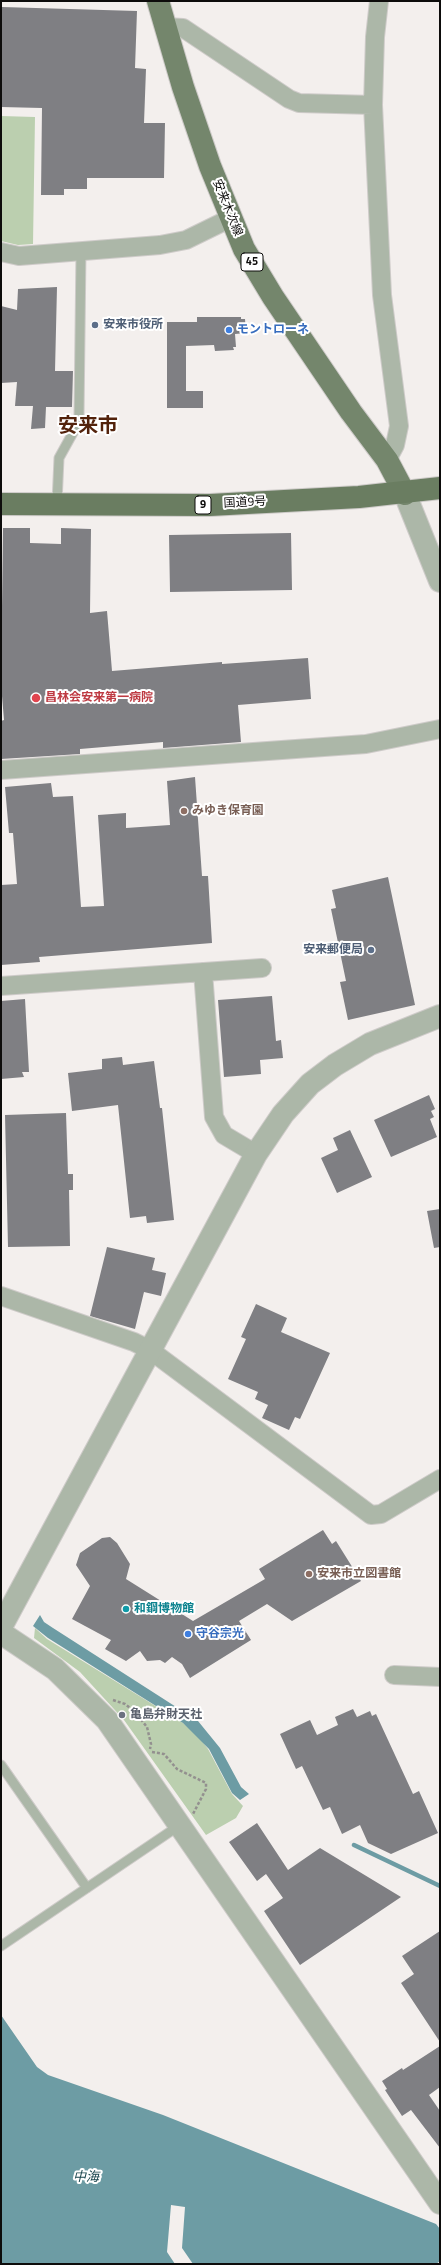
<!DOCTYPE html>
<html>
<head>
<meta charset="utf-8">
<style>
  body { margin:0 }
  #map { position:relative; width:441px; height:2265px; overflow:hidden; background:#f3efed; font-family:"Titillium Web",sans-serif }
  canvas { display:block }
  .frame { position:absolute; inset:0; border:2px solid #0d0c0b; pointer-events:none }
</style>
</head>
<body>
<div id="map">
<canvas width="441" height="2265"></canvas>
<div class="frame"></div>
</div>
<script>
const ctx = document.querySelector('canvas').getContext('2d');
ctx.lineJoin = 'round';
function fillPath(path, color) {
  ctx.fillStyle = color;
  ctx.fill(path, 'evenodd');
}
function toPath(rows) {
  const path = new Path2D();
  for (const r of rows) {
    path.moveTo(r[0], r[1]);
    for (let i = 2; i < r.length; i += 2) path.lineTo(r[i], r[i + 1]);
  }
  return path;
}
function trace(path, color, width, dash) {
  ctx.strokeStyle = color;
  ctx.lineWidth = width;
  ctx.lineCap = dash ? 'butt' : 'round';
  ctx.setLineDash(dash || []);
  ctx.stroke(path);
}
function write(font, color, halo, rows, align = 'center') {
  ctx.font = font + ' "Titillium Web","Noto Sans JP",sans-serif';
  ctx.lineWidth = 4;
  ctx.setLineDash([]);
  ctx.textBaseline = 'middle';
  ctx.strokeStyle = halo;
  ctx.fillStyle = color;
  for (const [text, x, y, turn = 0] of rows) {
    ctx.save();
    ctx.translate(x, y);
    ctx.rotate((+turn || 0) * Math.PI / 180);
    ctx.textAlign = isNaN(turn) ? turn : align;
    if (halo) ctx.strokeText(text, 0, 0);
    ctx.fillText(text, 0, 0);
    ctx.restore();
  }
}
const green = toPath([
  [1,116,35,117,33,244,18,245,1,241],
  [35,1628,47,1639,183,1723,198,1736,208,1749,232,1794,243,1806,236,1818,206,1835,124,1720,80,1672,34,1638]
]);
const water = toPath([
  [40,1615,44,1622,53,1628,198,1721,220,1748,241,1787,249,1794,240,1800,232,1793,209,1749,183,1723,48,1638,33,1626],
  [1,2015,37,2067,48,2075,163,2115,436,2224,440,2229,440,2261,436,2264,193,2264,182,2248,185,2207,171,2205,167,2252,175,2264,1,2264]
]);
const stream = toPath([
  [354,1845,440,1886]
]);
const building = toPath([
  [2,7,137,11,135,68,146,69,144,123,165,123,164,178,87,178,87,189,64,189,64,195,41,195,42,108,1,107],
  [57,287,55,371,73,371,72,407,46,407,45,428,31,429,33,406,15,406,17,382,1,383,1,306,17,310,18,289],
  [197,317,241,317,241,319,245,319,246,333,235,334,236,347,233,347,234,350,215,351,214,345,186,346,186,391,203,391,203,408,167,408,167,322,197,322],
  [3,528,30,528,30,543,61,544,61,528,91,529,90,613,107,611,112,671,222,662,222,664,308,658,311,699,238,705,241,742,163,748,163,742,80,749,80,754,1,759,1,721,4,720,1,684],
  [291,533,292,590,170,592,169,535],
  [195,777,202,876,208,876,212,943,39,957,40,962,1,965,1,885,17,884,13,833,9,833,5,787,51,783,53,797,73,796,81,907,104,906,98,815,126,813,126,828,170,825,167,781],
  [388,877,415,1005,348,1020,340,982,346,981,331,909,336,908,332,890],
  [272,996,276,1041,281,1040,283,1058,260,1060,261,1074,224,1077,218,1000],
  [25,999,29,1072,22,1072,24,1077,1,1079,1,1001],
  [122,1057,123,1065,154,1061,160,1108,162,1108,174,1220,147,1223,146,1216,130,1218,118,1105,72,1111,68,1073,102,1069,102,1059],
  [429,1095,435,1109,431,1111,434,1117,430,1119,437,1137,391,1157,374,1120],
  [66,1113,68,1174,73,1174,73,1190,69,1190,70,1246,8,1247,5,1115],
  [350,1130,372,1177,337,1193,321,1158,338,1150,333,1138],
  [440,1209,440,1247,434,1248,427,1211],
  [107,1247,155,1258,152,1270,166,1273,161,1296,144,1292,135,1329,90,1316],
  [256,1304,287,1318,281,1332,330,1353,300,1419,295,1417,289,1430,262,1418,268,1405,255,1399,258,1392,228,1379,246,1339,241,1337],
  [323,1530,332,1544,336,1541,361,1581,292,1621,267,1604,239,1621,251,1640,190,1678,182,1664,172,1657,165,1663,160,1660,147,1661,140,1651,126,1661,105,1649,111,1640,72,1619,90,1586,76,1565,80,1553,102,1538,110,1537,117,1543,130,1564,126,1579,193,1621,265,1579,259,1569],
  [353,1709,357,1717,370,1711,372,1716,376,1714,413,1794,419,1791,438,1833,391,1854,368,1843,360,1825,342,1834,330,1807,323,1810,302,1766,296,1769,280,1734,310,1720,317,1735,338,1725,335,1717],
  [257,1823,288,1870,320,1848,401,1897,300,1965,264,1911,283,1898,266,1874,257,1881,229,1842],
  [440,1931,440,2042,401,1983,414,1974,402,1956],
  [440,2046,440,2087,429,2095,440,2111,440,2148,411,2110,402,2116,385,2090,387,2089,382,2081,402,2068,403,2070]
]);
const path = toPath([
  [113,1700,125,1704,134,1711,147,1727,151,1744,150,1749],
  [152,1752,164,1754,177,1769,206,1783,206,1789,193,1814]
]);
const service = toPath([
  [57,503,59,458,75,429,79,416,81,251],
  [1,1765,87,1888],
  [1,1946,180,1825]
]);
const minor = toPath([
  [379,1,375,37,373,105,382,295,399,426,395,445,387,460],
  [165,27,183,28,289,99,299,103,373,105],
  [1,252,19,256,160,245,186,240,231,218],
  [1,770,366,744,440,729],
  [203,972,214,1117,224,1135,256,1154],
  [1,986,262,968],
  [1,1296,134,1342,150,1350,371,1515,381,1514,440,1479],
  [394,1675,440,1677]
]);
const tertiary = toPath([
  [405,494,440,581],
  [1,1627,256,1154,283,1114,310,1084,335,1065,370,1044,440,1016],
  [1,1633,55,1669,107,1720,440,2203]
]);
const primary = toPath([
  [158,1,183,87,210,166,244,249,273,297,351,412,387,460,405,494]
]);
const trunk = toPath([
  [1,504,210,505,359,497,440,488]
]);
const markers = [
  [95,325,4,"#5c6f8a"],
  [229,330,4,"#3f7fe0"],
  [36,698,5,"#e0444e"],
  [184,811,4,"#8d6e63"],
  [371,950,4,"#5c6f8a"],
  [309,1574,4,"#8d6e63"],
  [126,1609,4,"#0f9aa8"],
  [188,1634,4,"#3f7fe0"],
  [122,1715,4,"#6b7280"]
];
const shields = [
  [252,262,22],
  [203,505,16]
];
const shieldNames = [
  ["45",252,262],
  ["9",203,505]
];
const streetNames = [
  ["安来木次線",227,208,68],
  ["国道9号",245,503,-3]
];
const serviceNames = [
  ["安来市役所",103,325],
  ["安来郵便局",363,950,"right"]
];
const shopNames = [
  ["モントローネ",237,330],
  ["守谷宗光",196,1634]
];
const healthNames = [
  ["昌林会安来第一病院",45,698]
];
const educationNames = [
  ["みゆき保育園",192,811],
  ["安来市立図書館",317,1574]
];
const cultureNames = [
  ["和鋼博物館",134,1609]
];
const worshipNames = [
  ["亀島弁財天社",130,1715]
];
const waterNames = [
  ["中海",86,2178]
];
const townNames = [
  ["安来市",88,427]
];
fillPath(green, '#bbcfaf');
fillPath(water, '#6d9ca4');
trace(stream, '#6d9ca4', 4.5);
fillPath(building, '#7f7f83');
trace(service, '#cecbc9', 11);
trace(minor, '#cecbc9', 20);
trace(tertiary, '#cecbc9', 24);
trace(primary, '#cecbc9', 24);
trace(trunk, '#cecbc9', 24);
trace(path, '#93908f', 2.5, [3, 2]);
trace(service, '#acb7a8', 9);
trace(minor, '#acb7a8', 18);
trace(tertiary, '#acb7a8', 22);
trace(primary, '#74866c', 22);
trace(trunk, '#6a7d61', 22);
for (const [x, y, r, color] of markers) {
  const dot = new Path2D();
  dot.arc(x, y, r, 0, 2 * Math.PI);
  ctx.fillStyle = color;
  ctx.fill(dot);
  trace(dot, '#fff', 1.5);
}
for (const [x, y, w] of shields) {
  const box = new Path2D();
  box.roundRect(x - w / 2, y - 9, w, 18, 3);
  ctx.fillStyle = '#fff';
  ctx.fill(box);
  trace(box, '#0d0c0b', 1);
}
write('bold 11px', '#0d0c0b', null, shieldNames);
write('12px', '#0d0c0b', '#fff', streetNames);
write('bold 12px', '#4e5e75', '#fff', serviceNames, 'left');
write('bold 12px', '#366cbe', '#fff', shopNames, 'left');
write('bold 12px', '#be3a42', '#fff', healthNames, 'left');
write('bold 12px', '#785e54', '#fff', educationNames, 'left');
write('bold 12px', '#0d838f', '#fff', cultureNames, 'left');
write('bold 12px', '#5b616d', '#fff', worshipNames, 'left');
write('italic 13px', '#19444c', '#fff', waterNames);
write('bold 20px', '#53230c', '#fff', townNames);
</script>
</body>
</html>
